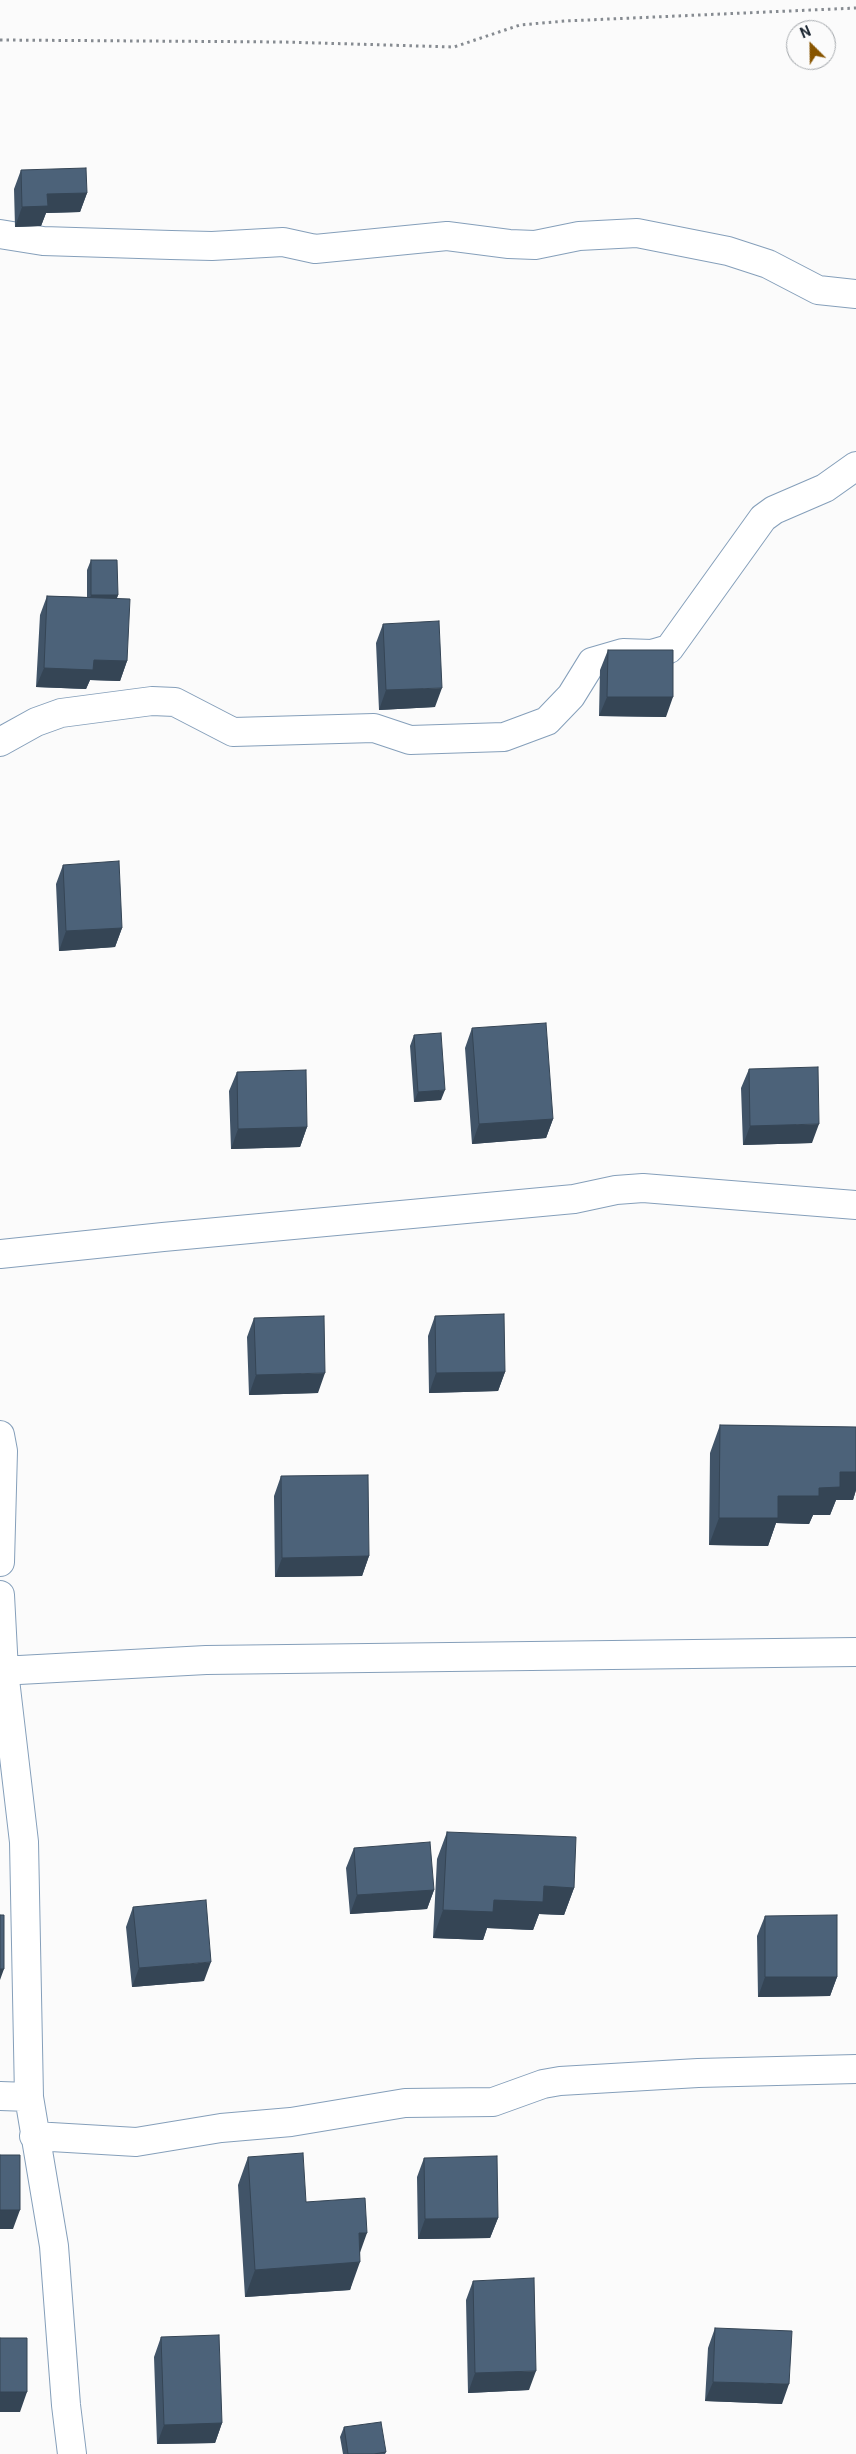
<!DOCTYPE html>
<html>
<head>
<meta charset="utf-8">
<style>
  body { margin:0 }
  #map { position:relative; width:856px; height:2454px; overflow:hidden; background:#fbfbfb; font-family:Roboto,sans-serif }
  canvas { display:block }
  .north { position:absolute; left:786px; top:20px; width:50px; height:50px; box-sizing:border-box; background:#fbfbfb; border:1px solid #a3a7ab; border-radius:50%; rotate:337deg; font-size:14px; font-weight:700; line-height:20px; text-align:center; color:#1e2833 }
  .north::after { content:''; display:block; margin:auto; width:18px; height:22px; background:#850; clip-path:polygon(50% 0,100% 100%,50% 72%,0 100%) }
</style>
</head>
<body>
<div id="map">
<canvas width="856" height="2454"></canvas>
<div class="north">N</div>
</div>
<script>
const ctx = document.querySelector('canvas').getContext('2d');
ctx.lineJoin = 'round';
function toPath(rows) {
  const path = new Path2D();
  for (const r of rows) {
    path.moveTo(r[0], r[1]);
    for (let i = 2; i < r.length; i += 2) path.lineTo(r[i], r[i + 1]);
  }
  return path;
}
function trace(path, color, width, dash) {
  ctx.strokeStyle = color;
  ctx.lineWidth = width;
  ctx.lineCap = dash ? 'butt' : 'round';
  ctx.setLineDash(dash || []);
  ctx.stroke(path);
}
function fillPath(path, color) {
  ctx.fillStyle = color;
  ctx.fill(path, 'evenodd');
}
const path = toPath([
  [0,40,284,42,454,47,520,25,565,21,856,8]
]);
const minor = toPath([
  [0,234,43,241,171,245,212,246,283,242,315,249,447,236,509,244,535,245,579,236,637,233,728,251,768,264,818,290,856,294],
  [0,742,36,722,61,713,152,701,175,702,233,732,374,728,410,740,504,737,547,721,571,696,592,662,623,653,652,654,669,649,763,518,774,510,825,488,856,466],
  [0,1254,163,1237,574,1199,616,1190,643,1188,856,1205],
  [0,1435,3,1451,0,1562],
  [0,1595,4,1671,24,1842,29,2097,54,2246,66,2405,72,2454],
  [0,1671,206,1660,856,1652],
  [0,2096,29,2097],
  [34,2136,136,2142,221,2128,291,2122,405,2103,493,2102,543,2084,560,2081,698,2073,856,2069]
]);
const wall = toPath([
  [21,170,87,193,80,212,46,213,41,226,15,227,14,189],
  [91,560,118,595,117,598,127,661,120,681,90,680,86,689,36,687,40,615,47,596,87,597,87,570],
  [383,624,435,707,379,710,376,643],
  [608,650,666,717,599,716,600,670],
  [63,865,122,928,115,947,59,951,56,884],
  [472,1028,553,1119,546,1138,472,1144,465,1048],
  [414,1035,441,1100,414,1102,410,1046],
  [749,1069,812,1143,743,1145,741,1088],
  [237,1072,307,1127,300,1147,231,1149,229,1091],
  [435,1316,505,1372,498,1391,429,1393,428,1336],
  [254,1318,318,1393,249,1395,247,1337],
  [720,1425,856,1427,856,1490,853,1500,836,1500,830,1515,813,1515,809,1524,776,1523,768,1546,709,1545,710,1453],
  [281,1476,369,1556,362,1576,275,1577,274,1496],
  [447,1832,574,1888,564,1915,539,1914,533,1930,487,1928,483,1940,433,1938,437,1859],
  [354,1848,434,1890,427,1909,350,1914,346,1868],
  [133,1907,204,1981,132,1987,126,1927],
  [765,1916,837,1977,830,1996,758,1997,757,1936],
  [248,2157,306,2202,360,2254,350,2290,245,2297,238,2185],
  [424,2158,498,2218,490,2238,418,2239,417,2177],
  [473,2281,529,2390,468,2393,466,2300],
  [715,2328,782,2404,705,2401,708,2348],
  [161,2337,222,2423,215,2443,157,2444,154,2357],
  [344,2427,386,2452,385,2454,343,2454,340,2437]
]);
const shadedWall = toPath([
  [87,193,80,212,46,213,41,226,15,227,22,207,47,194],
  [91,595,118,595,114,605,87,606],
  [94,660,127,661,120,681,90,680,86,689,36,687,44,668],
  [442,688,435,707,379,710,386,690],
  [607,697,673,697,666,717,599,716],
  [122,928,115,947,59,951,66,931],
  [445,1090,441,1100,414,1102,418,1092],
  [553,1119,546,1138,472,1144,479,1124],
  [819,1124,812,1143,743,1145,750,1126],
  [307,1127,300,1147,231,1149,238,1129],
  [505,1372,498,1391,429,1393,436,1373],
  [325,1373,318,1393,249,1395,256,1375],
  [840,1472,856,1472,856,1490,853,1500,836,1500,830,1515,813,1515,809,1524,776,1523,768,1546,709,1545,719,1518,778,1496,819,1488],
  [369,1556,362,1576,275,1577,282,1558],
  [544,1886,574,1888,564,1915,539,1914,533,1930,487,1928,483,1940,433,1938,443,1910,494,1900],
  [434,1890,427,1909,350,1914,357,1895],
  [211,1962,204,1981,132,1987,139,1968],
  [0,1969,4,1969,0,1980],
  [765,1977,837,1977,830,1996,758,1997],
  [0,2210,20,2210,13,2229,0,2229],
  [498,2218,490,2238,418,2239,425,2219],
  [359,2233,367,2233,357,2261],
  [360,2262,350,2290,245,2297,255,2270],
  [536,2371,529,2390,468,2393,475,2373],
  [713,2382,789,2384,782,2404,705,2401],
  [0,2392,27,2392,20,2412,0,2412],
  [222,2423,215,2443,157,2444,164,2425]
]);
const building = toPath([
  [86,168,87,193,47,194,48,206,22,207,21,170,86,168],
  [91,560,117,560,118,595,91,595,91,560],
  [47,596,130,599,127,661,94,660,93,670,44,668,47,596],
  [439,621,442,688,386,690,383,624,439,621],
  [608,650,673,650,673,697,607,697,608,650],
  [119,861,122,928,66,931,63,865,119,861],
  [546,1023,553,1119,479,1124,472,1028,546,1023],
  [441,1033,445,1090,418,1092,414,1035,441,1033],
  [818,1067,819,1124,750,1126,749,1069,818,1067],
  [306,1070,307,1127,238,1129,237,1072,306,1070],
  [504,1314,505,1372,436,1373,435,1316,504,1314],
  [324,1316,325,1373,256,1375,254,1318,324,1316],
  [720,1425,856,1427,856,1472,840,1472,840,1487,819,1488,819,1496,778,1496,778,1518,719,1518,720,1425],
  [368,1475,369,1556,282,1558,281,1476,368,1475],
  [447,1832,576,1837,574,1888,544,1886,543,1902,494,1900,493,1912,443,1910,447,1832],
  [430,1842,434,1890,357,1895,354,1848,430,1842],
  [206,1900,211,1962,139,1968,133,1907,206,1900],
  [0,1915,4,1915,4,1969,0,1969,0,1915],
  [837,1915,837,1977,765,1977,765,1916,837,1915],
  [303,2153,306,2202,365,2198,367,2233,359,2233,360,2262,255,2270,248,2157,303,2153],
  [0,2155,20,2155,20,2210,0,2210,0,2155],
  [497,2156,498,2218,425,2219,424,2158,497,2156],
  [534,2278,536,2371,475,2373,473,2281,534,2278],
  [715,2328,792,2331,789,2384,713,2382,715,2328],
  [219,2335,222,2423,164,2425,161,2337,219,2335],
  [0,2338,27,2338,27,2392,0,2392,0,2338],
  [381,2422,386,2452,374,2454,348,2454,344,2427,381,2422]
]);
trace(minor, '#859fba', 30);
trace(path, '#868b91', 3, [2.5, 4]);
trace(minor, '#fff', 28);
fillPath(wall, '#415468');
fillPath(shadedWall, '#354555');
fillPath(building, '#4c6279');
trace(building, '#354555', 1);
</script>
</body>
</html>
